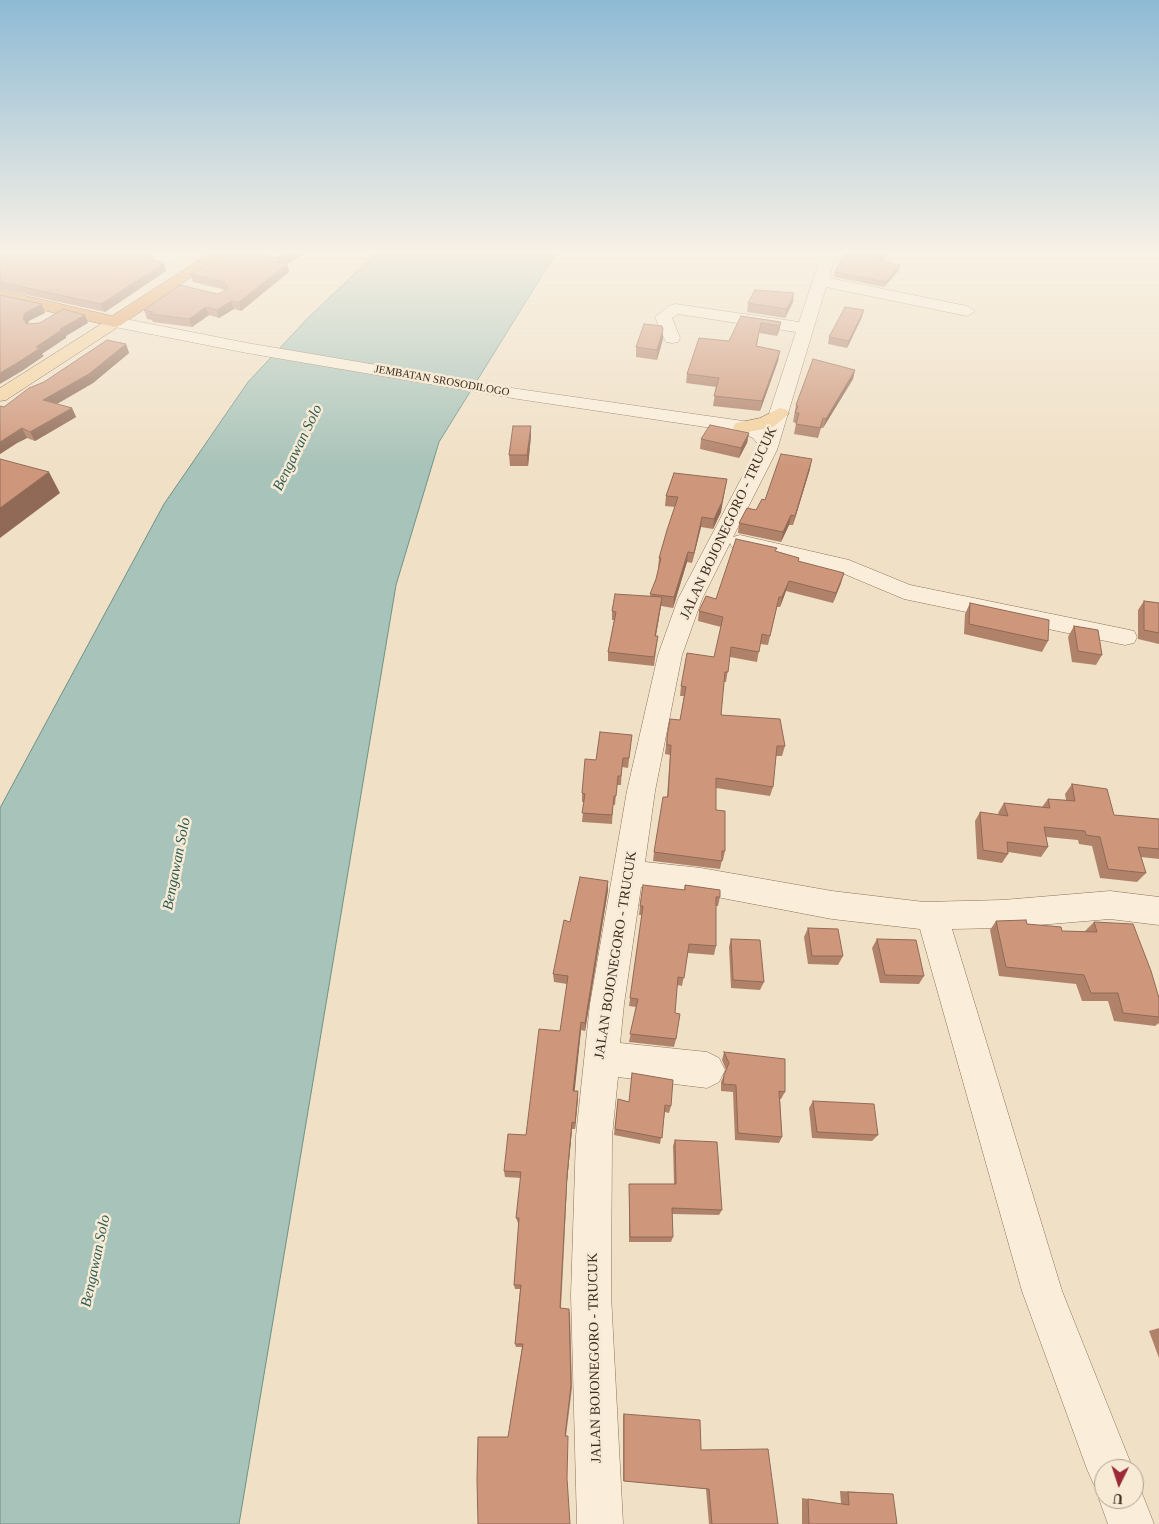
<!DOCTYPE html>
<html>
<head>
<meta charset="utf-8">
<style>
  body { margin:0 }
  #map { position:relative; width:1159px; height:1524px; overflow:hidden; background:#f0e0c6; font-family:Georgia,serif }
  canvas { display:block }
  .north { position:absolute; left:1094px; top:1459px; width:50px; height:50px; box-sizing:border-box; background:#f7ebd6; border:1px solid #ac9e8d; border-radius:50%; rotate:184deg; font-size:14px; font-weight:700; line-height:20px; text-align:center; color:#3c2b1f }
  .north::after { content:''; display:block; margin:auto; width:18px; height:22px; background:#9c2a34; clip-path:polygon(50% 0,100% 100%,50% 72%,0 100%) }
</style>
</head>
<body>
<div id="map">
<canvas width="1159" height="1524"></canvas>
<div class="north">U</div>
</div>
<script>
const ctx = document.querySelector('canvas').getContext('2d');
ctx.lineJoin = 'round';
function fillPath(path, color) {
  ctx.fillStyle = color;
  ctx.fill(path, 'evenodd');
}
function toPath(rows) {
  const path = new Path2D();
  for (const r of rows) {
    path.moveTo(r[0], r[1]);
    for (let i = 2; i < r.length; i += 2) path.lineTo(r[i], r[i + 1]);
  }
  return path;
}
function trace(path, color, width, dash) {
  ctx.strokeStyle = color;
  ctx.lineWidth = width;
  ctx.lineCap = dash ? 'butt' : 'round';
  ctx.setLineDash(dash || []);
  ctx.stroke(path);
}
function write(font, color, halo, rows, align = 'center') {
  ctx.font = font + ' Georgia,serif';
  ctx.lineWidth = 5;
  ctx.setLineDash([]);
  ctx.textBaseline = 'middle';
  ctx.strokeStyle = halo;
  ctx.fillStyle = color;
  for (const [text, x, y, turn = 0] of rows) {
    ctx.save();
    ctx.translate(x, y);
    ctx.rotate((+turn || 0) * Math.PI / 180);
    ctx.textAlign = isNaN(turn) ? turn : align;
    if (halo) ctx.strokeText(text, 0, 0);
    ctx.fillText(text, 0, 0);
    ctx.restore();
  }
}
const water = toPath([
  [376,253,556,253,439,442,396,585,239,1524,0,1524,0,808,164,504,248,382,308,318,376,253]
]);
const minor = toPath([
  [129,253,162,255,170,253,193,253,191,256,162,264,131,256,129,253],
  [822,253,836,253,829,278,967,306,975,311,967,316,826,287,777,450,733,537,740,535,849,560,910,585,1125,629,1134,631,1137,637,1134,643,1125,645,904,599,842,573,732,547,730,543,702,599,682,655,655,791,645,862,701,868,832,891,924,902,1003,900,1110,891,1159,897,1159,925,1110,919,1003,928,952,929,1062,1291,1133,1469,1104,1469,1104,1499,1134,1499,1134,1481,1138,1483,1154,1524,1108,1524,1099,1499,1103,1489,1094,1485,1087,1469,1022,1291,920,929,832,919,701,894,641,887,624,1004,620,1043,707,1052,719,1058,725,1070,719,1082,707,1088,618,1077,612,1136,611,1295,623,1524,577,1524,571,1295,576,1136,590,1004,627,791,658,655,678,599,759,445,753,438,739,432,518,399,247,353,115,327,109,325,107,322,109,319,115,317,247,343,518,389,743,421,764,429,796,332,678,314,672,318,680,338,678,342,672,343,666,342,664,338,655,317,669,306,675,304,799,322,822,253]
]);
const major = toPath([
  [115,317,121,319,123,322,121,325,6,400,0,401,0,388,109,319,115,317],
  [780,408,787,410,789,414,773,427,743,433,736,431,733,427,736,423,760,418,780,408]
]);
const highway = toPath([
  [210,253,227,253,121,325,115,327,0,300,0,290,112,316,210,253]
]);
const wall = toPath([
  [273,253,302,253,303,254,287,264,289,272,241,311,234,309,219,318,209,315,192,327,153,322,152,320,147,319,144,310,218,294,226,290,193,282,190,274,276,258,281,255],
  [845,253,889,253,881,261,899,270,884,287,834,277,835,272],
  [0,255,153,257,155,261,166,271,105,312,0,289],
  [793,302,785,318,747,312,748,303],
  [741,316,781,322,779,331,777,336,759,333,757,346,780,351,778,361,760,411,713,406,716,387,686,383,687,374,729,341],
  [862,317,847,348,828,344,829,337],
  [663,329,663,339,657,360,636,357,636,347],
  [126,344,129,353,93,383,57,404,72,408,76,417,35,441,27,438,17,443,0,454,0,406,4,407,44,382],
  [855,370,853,379,823,428,821,428,818,438,794,434,796,423,793,422,796,405],
  [531,426,531,436,528,466,510,466,509,455],
  [749,433,747,443,739,458,700,449,701,439],
  [810,469,793,525,789,525,781,542,738,533,739,523],
  [674,473,721,512,713,529,701,527,692,563,687,562,673,608,661,606,656,636,658,636,654,666,608,661,608,652,614,620,612,620,612,611,650,596,656,579,659,568,658,568,659,558,675,507,665,506,666,496],
  [776,552,799,558,798,561,841,583,833,603,786,591,780,607,777,607,768,645,760,644,757,662,730,657,726,682,724,682,721,715,785,746,782,756,776,756,773,787,770,796,716,788,716,810,725,851,723,860,722,860,720,869,653,861,654,852,667,797,670,755,665,754,667,737,680,720,684,696,680,696,681,686,714,657,721,627,698,621,699,611],
  [1144,601,1159,603,1159,644,1138,639,1138,610],
  [970,603,1048,641,1042,652,964,634,965,614],
  [1074,626,1102,655,1096,665,1072,662,1068,637],
  [631,744,628,768,622,767,621,785,617,785,615,805,613,805,612,824,582,822,584,802,582,802,582,793,596,760],
  [1072,784,1114,815,1159,819,1159,859,1141,857,1146,873,1137,882,1100,878,1092,846,1079,844,1078,840,1046,837,1048,847,1041,857,1008,852,1008,854,1002,863,977,859,975,821,980,812,999,815,998,813,1004,803,1042,807,1048,799,1066,800,1065,794],
  [685,885,720,897,718,906,716,906,716,946,714,955,688,953,682,986,677,985,675,1013,676,1039,674,1047,629,1042,636,1007,629,1006,642,915,639,915,640,906,684,890],
  [608,890,585,1031,581,1030,574,1091,578,1098,575,1129,572,1129,567,1182,561,1308,570,1312,572,1388,566,1436,508,1437,522,1347,516,1347,515,1344,520,1289,515,1289,514,1285,519,1223,518,1223,516,1218,521,1178,505,1177,504,1171,526,1135,560,1031,567,984,554,982,553,974,570,922],
  [996,921,1027,924,1062,931,1086,932,1085,931,1094,922,1159,998,1159,1023,1155,1026,1114,1021,1108,1001,1082,1001,1076,984,999,976,990,930],
  [808,928,843,956,838,965,808,964,804,937],
  [731,939,764,982,760,990,731,988,729,947],
  [877,939,924,976,919,984,880,983,872,948],
  [724,1052,785,1092,781,1099,780,1099,782,1137,779,1143,735,1140,733,1092,721,1091,721,1082,726,1070,722,1060],
  [618,1099,629,1102,671,1106,669,1113,665,1112,660,1144,614,1135],
  [813,1101,878,1135,872,1141,812,1138,809,1108],
  [675,1140,722,1210,719,1215,672,1214,673,1237,671,1242,629,1242,629,1184,674,1184,673,1146],
  [1159,1328,1159,1358,1149,1331],
  [624,1414,701,1450,778,1524,709,1524,706,1489,623,1481,623,1416],
  [840,1491,893,1494,897,1524,802,1524,802,1498,841,1504]
]);
const shadedWall = toPath([
  [291,253,302,253,303,254,287,264,289,272,241,311,239,302,277,262],
  [885,253,889,253,877,266,878,260],
  [164,263,166,271,105,312,101,304],
  [900,265,899,270,884,287,886,282],
  [794,293,793,302,785,318,787,309],
  [231,301,234,309,219,318,217,310],
  [42,304,45,313,29,321,27,327,23,319,25,313],
  [206,307,209,315,192,327,189,319],
  [864,310,862,317,847,348,849,341],
  [85,315,88,323,66,336,66,338,42,354,44,356,22,371,0,384,0,373,60,329],
  [781,322,779,331,777,336,779,326],
  [663,329,663,339,657,360,657,350],
  [126,344,129,353,93,383,48,409,43,400],
  [780,351,778,361,760,411,762,401],
  [855,370,853,379,823,428,826,419],
  [72,408,76,417,35,441,30,432],
  [531,426,531,436,528,466,527,455],
  [22,428,27,438,17,443,0,454,0,442],
  [749,433,747,443,739,458,741,448],
  [812,459,810,469,793,525,795,516],
  [49,472,60,493,0,538,0,508],
  [727,479,721,512,713,529,714,519],
  [791,515,789,525,781,542,783,532],
  [702,517,701,527,692,563,694,553],
  [688,552,687,562,673,608,674,597],
  [844,573,841,583,833,603,836,593],
  [789,581,786,591,780,607,782,597],
  [662,597,661,606,654,645,655,636],
  [608,881,608,890,585,1031,585,1023],
  [581,1022,581,1030,574,1098,573,1091],
  [578,1091,578,1098,575,1129,575,1123],
  [572,1122,572,1129,567,1182,561,1312,567,1176]
]);
const building = toPath([
  [4,253,142,253,153,257,149,259,164,263,101,304,0,282,0,255,4,253],
  [229,253,254,253,276,258,284,253,291,253,277,262,287,264,239,302,231,301,217,310,206,307,189,319,150,314,153,312,144,310,180,285,218,294,228,289,225,282,190,274,229,253],
  [845,253,885,253,878,260,900,265,886,282,835,272,845,253],
  [755,290,794,293,787,309,748,303,755,290],
  [0,295,42,304,25,313,23,319,27,324,40,323,63,309,85,315,60,329,63,329,36,347,40,348,17,363,0,373,0,295],
  [845,307,864,310,849,341,829,337,845,307],
  [741,316,781,322,779,326,761,323,756,346,780,351,762,401,714,396,719,378,687,374,699,338,729,341,741,316],
  [644,324,662,326,663,329,657,350,636,347,644,324],
  [107,340,126,344,89,374,43,400,72,408,30,432,22,428,0,442,0,406,4,407,29,388,44,382,107,340],
  [813,359,855,370,826,419,823,418,820,428,796,424,799,413,795,413,798,406,796,405,813,359],
  [710,425,749,433,741,448,701,439,710,425],
  [513,426,531,426,527,455,509,455,513,426],
  [781,454,812,459,795,516,791,515,783,532,739,523,747,508,756,510,762,499,765,500,781,454],
  [0,459,49,472,0,508,0,459],
  [674,473,727,479,722,502,714,519,702,517,694,553,688,552,674,597,650,594,656,579,661,558,659,558,667,530,678,497,666,496,674,473],
  [736,539,777,548,775,551,799,558,798,561,844,573,836,593,789,581,782,597,779,597,770,636,762,634,759,652,731,647,728,672,725,672,721,715,780,719,785,746,777,746,773,787,716,778,716,810,725,811,725,851,722,851,722,861,654,852,663,797,668,797,671,745,667,745,667,737,670,719,680,720,686,687,681,686,687,653,714,657,723,617,699,611,706,596,716,599,736,539],
  [615,594,662,597,655,636,658,636,654,657,608,652,616,612,612,611,615,594],
  [1144,601,1159,603,1159,633,1144,630,1144,601],
  [970,603,1049,620,1048,641,969,624,970,603],
  [1074,626,1098,630,1102,655,1078,651,1074,626],
  [600,732,632,735,629,758,623,758,621,776,618,776,616,796,614,796,612,815,582,813,585,794,582,793,585,759,596,760,600,732],
  [1072,784,1107,789,1114,815,1159,819,1159,849,1138,847,1146,873,1108,869,1100,837,1086,835,1085,831,1044,827,1048,847,1007,842,1008,854,983,850,980,812,1008,816,1004,803,1050,808,1048,799,1075,801,1072,784],
  [580,877,608,881,585,1023,581,1022,573,1091,578,1091,575,1123,572,1122,567,1176,560,1308,569,1309,571,1386,565,1436,568,1436,567,1478,570,1524,478,1524,477,1479,478,1437,508,1437,523,1344,515,1344,521,1285,514,1285,519,1218,516,1218,521,1172,504,1171,508,1134,526,1135,539,1029,560,1031,568,976,553,974,564,920,570,922,580,877],
  [643,885,685,890,685,885,720,890,720,897,716,897,716,946,689,944,684,978,678,977,675,1013,680,1014,676,1039,630,1034,638,999,630,998,643,906,640,906,643,885],
  [1026,920,1027,924,1061,927,1062,931,1097,932,1094,922,1133,924,1151,971,1159,998,1159,1017,1123,1013,1118,993,1091,993,1084,975,1006,967,996,921,1026,920],
  [808,928,838,929,843,956,812,956,808,928],
  [731,939,760,940,764,982,733,980,731,939],
  [877,939,916,940,924,976,885,975,877,939],
  [724,1052,785,1059,785,1092,779,1091,782,1137,738,1133,736,1085,723,1084,724,1075,729,1063,724,1052],
  [632,1073,673,1080,671,1106,665,1105,662,1138,615,1129,618,1099,629,1102,632,1073],
  [813,1101,874,1104,878,1135,817,1132,813,1101],
  [675,1140,717,1142,722,1210,672,1208,673,1237,630,1237,629,1184,676,1184,675,1140],
  [624,1414,700,1420,701,1450,768,1449,778,1524,712,1524,709,1489,624,1481,624,1414],
  [848,1492,893,1494,897,1524,809,1524,808,1499,849,1505,848,1492]
]);
const farStreetnames = [
  ["JEMBATAN SROSODILOGO",442,381,10]
];
const streetNames = [
  ["JALAN BOJONEGORO - TRUCUK",729,523,-65],
  ["JALAN BOJONEGORO - TRUCUK",616,955,-81],
  ["JALAN BOJONEGORO - TRUCUK",595,1358,-91]
];
const waterNames = [
  ["Bengawan Solo",298,448,-64],
  ["Bengawan Solo",177,864,-79],
  ["Bengawan Solo",96,1261,-78]
];
fillPath(water, '#a8c3b9');
trace(water, '#6e9286', 1);
trace(minor, '#8c715b', 1);
trace(major, '#5a402f', 1);
trace(highway, '#5a402f', 1);
fillPath(minor, '#faeeda');
fillPath(major, '#f3d19e');
fillPath(highway, '#e09856');
fillPath(wall, '#b1826a');
fillPath(shadedWall, '#906a56');
fillPath(building, '#ce977b');
trace(building, '#906a56', 1);
const sky = ctx.createLinearGradient(0, 0, 0, 466);
sky.addColorStop(0, '#8ebad5');
sky.addColorStop(0.54, '#f8f1e5');
sky.addColorStop(1, '#f8f1e500');
ctx.fillStyle = sky;
ctx.fillRect(0, 0, 1159, 466);
write('11px', '#3c2b1f', '#f7ebd6', farStreetnames);
write('14px', '#3c2b1f', '#f7ebd6', streetNames);
write('italic 15px', '#2e5c55', '#f7ebd6', waterNames);
</script>
</body>
</html>
